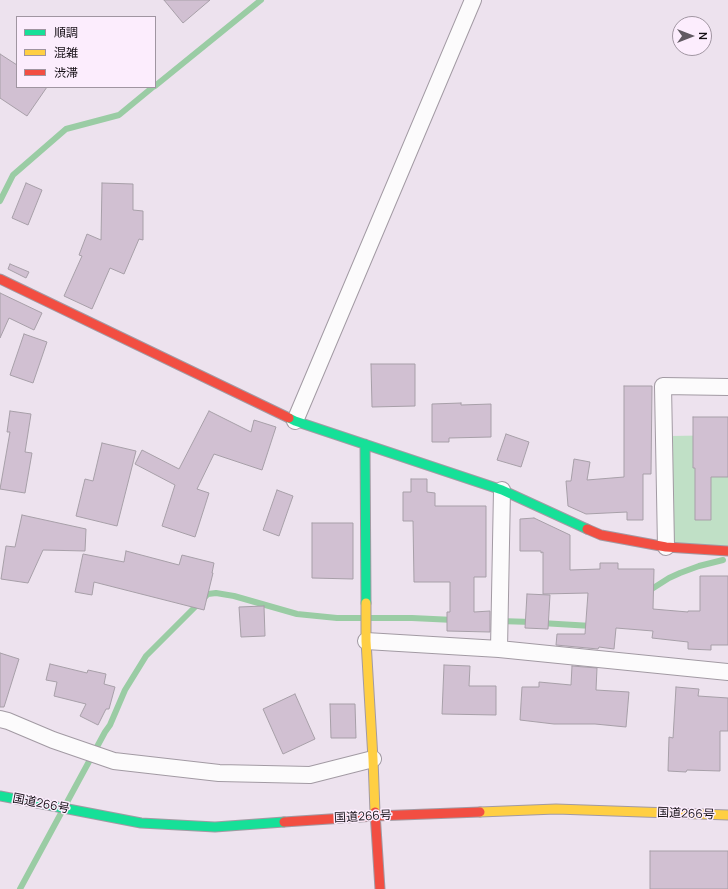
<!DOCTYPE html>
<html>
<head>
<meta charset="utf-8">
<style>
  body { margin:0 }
  #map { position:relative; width:728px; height:889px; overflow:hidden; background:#ede2ee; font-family:Manrope,"Noto Sans JP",sans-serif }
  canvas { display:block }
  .legend { position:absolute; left:16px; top:16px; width:140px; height:72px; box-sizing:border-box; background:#fcedfd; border:1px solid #a095a1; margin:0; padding:5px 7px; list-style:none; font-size:12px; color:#161016 }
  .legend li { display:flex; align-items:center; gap:8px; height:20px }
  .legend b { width:20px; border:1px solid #a095a1 }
  .north { position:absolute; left:672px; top:16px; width:40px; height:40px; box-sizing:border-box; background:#fcedfd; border:1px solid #a095a1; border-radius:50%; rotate:90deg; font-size:11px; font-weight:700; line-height:16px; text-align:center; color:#161016 }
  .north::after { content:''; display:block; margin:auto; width:14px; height:18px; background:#615a62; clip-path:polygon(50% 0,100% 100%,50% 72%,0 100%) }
</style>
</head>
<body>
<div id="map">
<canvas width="728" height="889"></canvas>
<ul class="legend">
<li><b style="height:5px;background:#16e098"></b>順調</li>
<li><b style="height:5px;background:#ffcf43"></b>混雑</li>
<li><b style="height:5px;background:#f24e42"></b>渋滞</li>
</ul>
<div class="north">N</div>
</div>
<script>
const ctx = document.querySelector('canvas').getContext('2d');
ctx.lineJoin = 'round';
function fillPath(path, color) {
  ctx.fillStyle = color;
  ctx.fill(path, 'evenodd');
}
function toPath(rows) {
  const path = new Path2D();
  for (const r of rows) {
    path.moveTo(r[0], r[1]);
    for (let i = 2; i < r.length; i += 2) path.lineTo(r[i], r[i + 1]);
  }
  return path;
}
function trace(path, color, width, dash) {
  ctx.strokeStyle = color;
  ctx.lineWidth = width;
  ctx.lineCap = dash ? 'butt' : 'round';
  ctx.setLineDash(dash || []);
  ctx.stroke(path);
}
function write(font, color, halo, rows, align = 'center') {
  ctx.font = font + ' Manrope,"Noto Sans JP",sans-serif';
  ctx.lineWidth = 3;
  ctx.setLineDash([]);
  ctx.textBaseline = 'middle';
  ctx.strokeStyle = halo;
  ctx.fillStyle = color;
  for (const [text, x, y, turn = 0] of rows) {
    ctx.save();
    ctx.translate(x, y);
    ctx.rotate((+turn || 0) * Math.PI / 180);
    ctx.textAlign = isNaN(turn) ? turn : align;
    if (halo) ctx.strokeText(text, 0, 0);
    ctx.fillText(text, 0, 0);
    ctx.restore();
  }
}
const green = toPath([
  [728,435,728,546,666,543,670,436]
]);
const stream = toPath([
  [155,86,261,0],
  [0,201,13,175,66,129,119,115,153,87],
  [647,592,669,578,680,573,699,566,723,560],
  [499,621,532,622],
  [541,623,592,626],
  [20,889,105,732,110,725,125,690,146,656,208,594,216,593,234,596,297,614,337,618,412,618,454,620]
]);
const building = toPath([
  [164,0,210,0,183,23,164,0],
  [0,54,17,65,17,87,47,87,27,116,0,98,0,54],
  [26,183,42,190,28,225,12,218,26,183],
  [102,183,133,184,133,210,143,211,143,240,139,239,124,274,110,268,92,309,64,296,82,256,79,255,87,234,101,240,102,183],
  [10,264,29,272,26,278,8,269,10,264],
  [0,293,42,313,34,330,9,318,0,338,0,293],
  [24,334,47,342,33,383,10,375,24,334],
  [371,364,415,364,415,406,372,407,371,364],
  [624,386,652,386,651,474,643,474,643,520,627,520,627,512,586,514,568,506,566,481,571,481,574,459,590,462,587,480,624,477,624,386],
  [461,403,461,405,491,404,491,437,449,438,449,442,432,442,432,404,461,403],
  [10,411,31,414,25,452,32,453,25,493,0,489,10,432,7,432,10,411],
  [209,411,251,432,254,420,276,427,262,470,214,454,197,489,209,493,195,537,162,526,175,485,135,464,142,450,179,469,209,411],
  [693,417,728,417,728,477,711,477,711,520,695,520,695,468,693,468,693,417],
  [506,434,529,442,521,467,497,460,506,434],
  [102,443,136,451,117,526,76,516,85,479,93,481,102,443],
  [411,479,427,479,427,492,435,493,435,506,486,506,486,577,474,577,474,612,490,611,490,632,447,631,447,612,450,612,450,582,414,582,413,521,403,521,403,492,411,492,411,479],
  [277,490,293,496,279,536,263,530,277,490],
  [22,515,86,529,85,551,43,550,28,583,1,579,6,546,15,547,22,515],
  [534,518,570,535,570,570,600,569,600,563,618,563,618,569,654,569,653,609,688,612,688,611,700,611,700,576,728,576,728,645,711,645,711,650,688,649,688,642,652,638,653,631,616,628,614,649,599,647,598,649,556,645,557,634,585,634,588,593,543,594,543,552,541,553,541,551,520,551,520,519,534,518],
  [312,523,353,523,353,579,312,578,312,523],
  [126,551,179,565,182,555,214,563,212,573,213,573,204,610,94,582,92,595,75,592,83,554,124,562,126,551],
  [527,594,550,595,548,629,525,628,527,594],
  [264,606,265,636,241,637,239,607,264,606],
  [0,653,19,659,4,707,0,707,0,653],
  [50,664,87,673,88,670,106,674,104,684,115,687,109,709,106,709,98,725,80,716,86,704,54,696,57,682,46,680,50,664],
  [444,665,470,666,469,686,496,686,496,715,442,714,444,665],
  [572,666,597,668,596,690,629,692,626,727,595,724,554,724,520,720,522,687,539,687,539,682,571,685,572,666],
  [676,687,699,689,698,696,728,698,728,731,720,731,720,771,687,770,686,772,668,771,669,737,673,738,676,687],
  [295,694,315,739,283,754,263,709,295,694],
  [330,704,355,704,356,738,331,738,330,704],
  [650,851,728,851,728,889,650,889,650,851]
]);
const street = toPath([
  [295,421,473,0],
  [666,547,663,386,728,387],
  [366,641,499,649,728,672],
  [499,649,502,490],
  [0,719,8,721,53,740,114,761,219,773,310,775,373,759]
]);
const fast = toPath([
  [289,418,295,421,502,490,587,529],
  [365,444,366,603],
  [0,796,141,823,215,827,284,822]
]);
const slow = toPath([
  [366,603,366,641,373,759,375,812],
  [480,812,556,809,728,815]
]);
const jam = toPath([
  [0,279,289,418],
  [587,529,601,535,666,547,728,551],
  [375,812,380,889],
  [284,822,375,816,480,812]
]);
const streetNames = [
  ["国道266号",41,804,11],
  ["国道266号",686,814,2],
  ["国道266号",363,817,-3]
];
fillPath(green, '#c0e0c6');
trace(stream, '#9acca4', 6);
fillPath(building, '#d1c0d2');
trace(building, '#a79fa8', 1);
trace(street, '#a29aa3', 18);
trace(fast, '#a29aa3', 11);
trace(slow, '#a29aa3', 11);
trace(jam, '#a29aa3', 11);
trace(street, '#fcfbfc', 16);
trace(fast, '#16e098', 9);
trace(slow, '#ffcf43', 9);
trace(jam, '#f24e42', 9);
write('12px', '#161016', '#fcedfd', streetNames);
</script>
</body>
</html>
